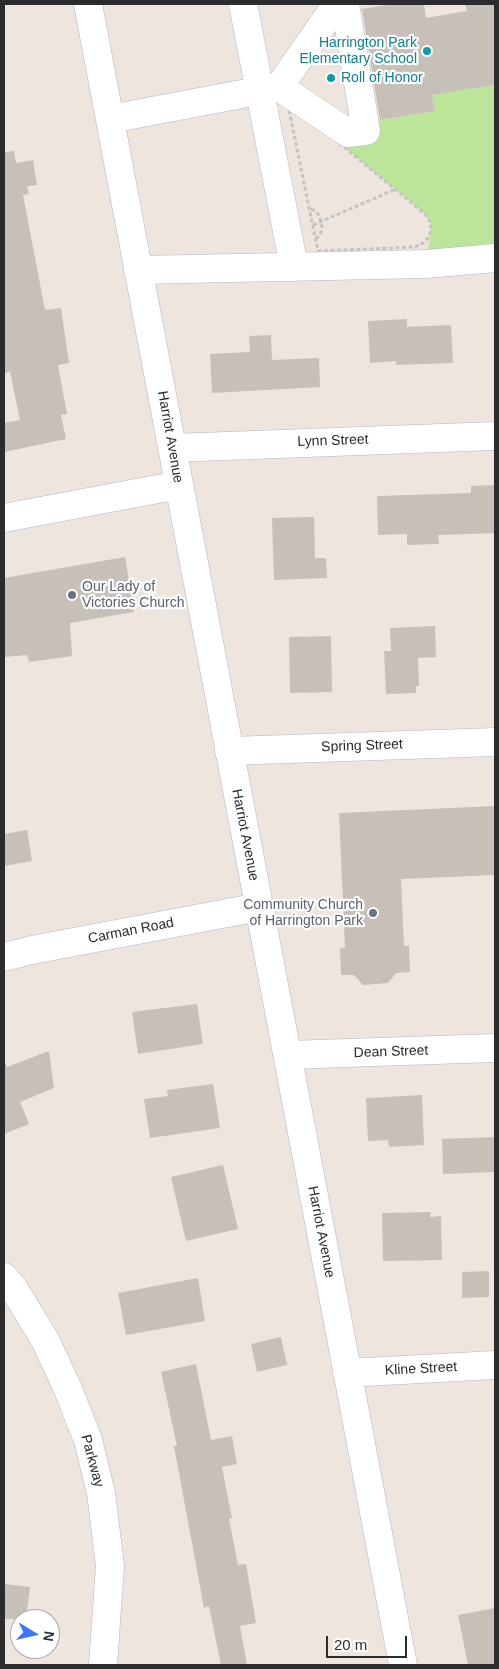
<!DOCTYPE html>
<html>
<head>
<meta charset="utf-8">
<style>
  body { margin:0 }
  #map { position:relative; width:499px; height:1669px; overflow:hidden; background:#eee5de; font-family:Arial,sans-serif }
  canvas { display:block }
  .frame { position:absolute; inset:0; border:5px solid #2c2c2c; pointer-events:none }
  .north { position:absolute; left:10px; top:1609px; width:50px; height:50px; box-sizing:border-box; background:#fff; border:1px solid #ababab; border-radius:50%; rotate:99deg; font-size:14px; font-weight:700; line-height:20px; text-align:center; color:#2c2c2c }
  .north::after { content:''; display:block; margin:auto; width:18px; height:22px; background:#3b76fe; clip-path:polygon(50% 0,100% 100%,50% 72%,0 100%) }
  .scale { position:absolute; left:326px; top:1636px; width:81px; height:22px; box-sizing:border-box; border:2px solid #2c2c2c; border-top:0; padding-left:6px; font-size:15px; line-height:18px; white-space:nowrap; color:#2c2c2c; -webkit-text-stroke:4px #fff; paint-order:stroke }
</style>
</head>
<body>
<div id="map">
<canvas width="499" height="1669"></canvas>
<div class="frame"></div>
<div class="north">N</div>
<div class="scale">20 m</div>
</div>
<script>
const ctx = document.querySelector('canvas').getContext('2d');
ctx.lineJoin = 'round';
function fillPath(path, color) {
  ctx.fillStyle = color;
  ctx.fill(path, 'evenodd');
}
function toPath(rows) {
  const path = new Path2D();
  for (const r of rows) {
    path.moveTo(r[0], r[1]);
    for (let i = 2; i < r.length; i += 2) path.lineTo(r[i], r[i + 1]);
  }
  return path;
}
function trace(path, color, width, dash) {
  ctx.strokeStyle = color;
  ctx.lineWidth = width;
  ctx.lineCap = dash ? 'butt' : 'round';
  ctx.setLineDash(dash || []);
  ctx.stroke(path);
}
function write(font, color, halo, rows, align = 'center') {
  ctx.font = font + ' Arial,sans-serif';
  ctx.lineWidth = 4.5;
  ctx.setLineDash([]);
  ctx.textBaseline = 'middle';
  ctx.strokeStyle = halo;
  ctx.fillStyle = color;
  for (const [text, x, y, turn = 0] of rows) {
    ctx.save();
    ctx.translate(x, y);
    ctx.rotate((+turn || 0) * Math.PI / 180);
    ctx.textAlign = isNaN(turn) ? turn : align;
    if (halo) ctx.strokeText(text, 0, 0);
    ctx.fillText(text, 0, 0);
    ctx.restore();
  }
}
const green = toPath([
  [495,85,495,258,426,264,431,229,430,222,427,215,342,145,348,133,370,122,435,111,432,95]
]);
const building = toPath([
  [392,4,424,4,426,18,467,11,465,4,495,4,495,85,432,95,435,111,380,120,362,9],
  [14,151,16,163,33,160,37,185,27,186,29,194,23,195,45,310,61,308,69,363,58,365,67,414,61,415,66,439,4,452,4,423,20,420,10,372,4,373,4,152],
  [407,319,407,327,451,325,453,363,396,365,396,361,370,363,368,321],
  [271,335,272,360,319,358,320,387,212,393,210,354,250,352,249,336],
  [494,485,495,533,438,535,439,544,407,545,407,534,378,535,377,496,471,493,471,486],
  [314,517,315,558,326,558,327,578,274,580,272,518],
  [125,557,134,612,70,623,72,656,29,662,27,655,4,657,4,578],
  [435,626,436,657,418,658,419,686,416,686,416,693,386,694,384,651,391,651,390,628],
  [331,636,332,692,290,693,289,637],
  [495,806,495,875,401,879,404,946,409,946,410,972,396,973,388,983,363,985,354,975,341,975,340,948,345,948,339,813],
  [27,830,32,861,4,866,4,834],
  [197,1004,203,1044,138,1054,132,1012],
  [49,1051,54,1088,20,1102,29,1124,4,1134,4,1064,6,1064,7,1067],
  [213,1084,220,1128,150,1138,144,1099,168,1096,167,1090],
  [422,1095,424,1145,389,1147,388,1140,368,1141,366,1098],
  [495,1137,495,1172,443,1174,442,1139],
  [223,1165,238,1229,186,1241,171,1177],
  [431,1212,430,1217,441,1216,442,1260,383,1261,382,1213],
  [489,1271,489,1297,462,1298,462,1272],
  [198,1278,205,1321,126,1335,118,1293],
  [281,1337,287,1365,257,1372,251,1344],
  [196,1364,211,1440,232,1436,237,1464,222,1467,232,1518,229,1519,238,1565,246,1564,256,1623,240,1626,247,1665,221,1665,209,1606,204,1608,174,1446,177,1446,161,1372],
  [4,1584,30,1587,26,1619,4,1619],
  [495,1608,495,1665,468,1665,458,1615]
]);
const path = toPath([
  [288,105,293,105,426,215,430,222,431,229,429,237,423,243,415,247,318,251,288,105],
  [311,209,315,211,319,215,321,221,322,228,320,235,316,239],
  [313,225,396,189]
]);
const minor = toPath([
  [88,4,403,1665],
  [243,4,294,267],
  [279,87,348,133,366,131,345,4],
  [110,119,279,87,330,14,345,4],
  [138,270,426,264,495,258],
  [172,448,495,436],
  [4,518,179,485],
  [229,751,495,742],
  [4,957,32,950,259,907],
  [288,1055,495,1048],
  [4,1277,14,1289,45,1340,67,1387,88,1440,101,1493,110,1566,103,1665],
  [347,1373,495,1365]
]);
const markers = [
  [427,51,5,"#0f9aa8"],
  [331,78,5,"#0f9aa8"],
  [72,595,5,"#6b7280"],
  [373,913,5,"#6b7280"]
];
const cultureNames = [
  ["Harrington Park",417,43],
  ["Elementary School",417,59],
  ["Roll of Honor",341,78,"left"]
];
const streetNames = [
  ["Harriot Avenue",170,437,80],
  ["Lynn Street",333,441,-2],
  ["Spring Street",362,746,-2],
  ["Harriot Avenue",245,835,79],
  ["Carman Road",131,931,-11],
  ["Dean Street",391,1052,-2],
  ["Harriot Avenue",321,1232,79],
  ["Kline Street",421,1369,-3],
  ["Parkway",92,1461,75]
];
const worshipNames = [
  ["Our Lady of",82,587],
  ["Victories Church",82,603],
  ["Community Church",363,905,"right"],
  ["of Harrington Park",363,921,"right"]
];
fillPath(green, '#bce599');
fillPath(building, '#c6c0b9');
trace(minor, '#b2b6c0', 29);
trace(path, '#c4c4c4', 3, [4, 2.5]);
trace(minor, '#fff', 28);
for (const [x, y, r, color] of markers) {
  const dot = new Path2D();
  dot.arc(x, y, r, 0, 2 * Math.PI);
  ctx.fillStyle = color;
  ctx.fill(dot);
  trace(dot, '#fff', 2);
}
write('14px', '#0d838f', '#fff', cultureNames, 'right');
write('14px', '#2c2c2c', '#fff', streetNames);
write('14px', '#5b616d', '#fff', worshipNames, 'left');
</script>
</body>
</html>
